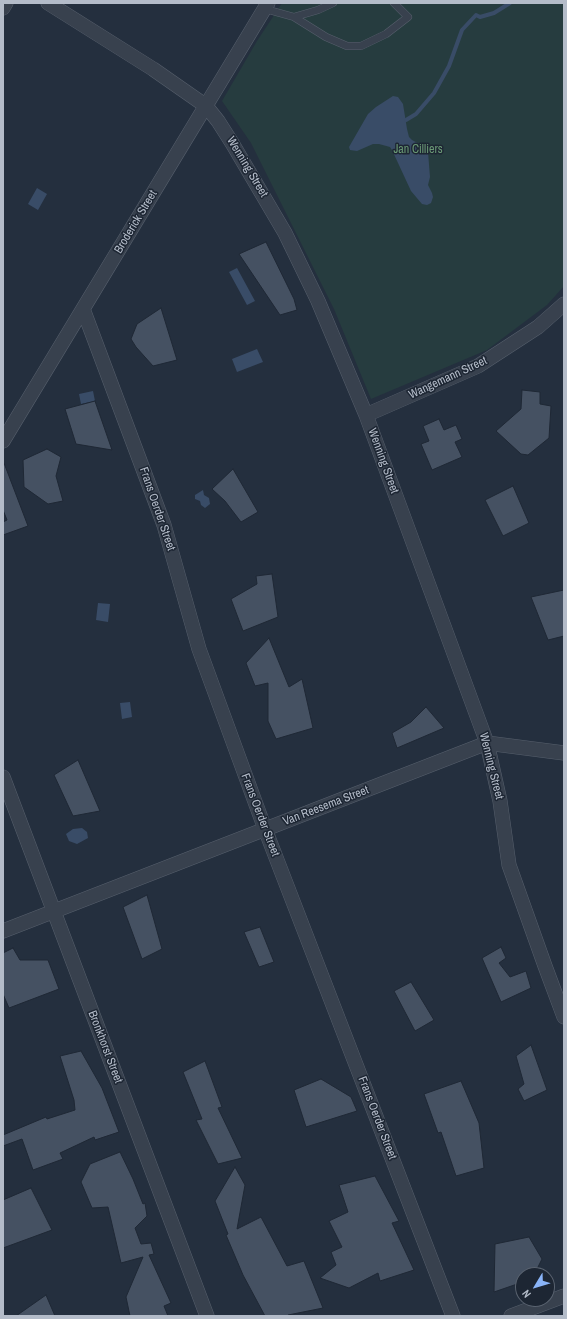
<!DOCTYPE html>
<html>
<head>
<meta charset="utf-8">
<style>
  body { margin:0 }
  #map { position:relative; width:567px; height:1319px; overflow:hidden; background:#242f3e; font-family:"Archivo Narrow",sans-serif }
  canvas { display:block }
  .frame { position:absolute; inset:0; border:4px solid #b4bcc9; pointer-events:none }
  .north { position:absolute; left:515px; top:1267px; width:40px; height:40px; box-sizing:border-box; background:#1d2633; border:1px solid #59626f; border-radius:50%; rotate:232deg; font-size:11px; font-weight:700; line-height:16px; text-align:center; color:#b4bcc9 }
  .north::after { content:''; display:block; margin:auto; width:14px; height:18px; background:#8ab4f8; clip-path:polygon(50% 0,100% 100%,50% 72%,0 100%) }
</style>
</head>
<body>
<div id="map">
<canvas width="567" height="1319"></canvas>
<div class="frame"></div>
<div class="north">N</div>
</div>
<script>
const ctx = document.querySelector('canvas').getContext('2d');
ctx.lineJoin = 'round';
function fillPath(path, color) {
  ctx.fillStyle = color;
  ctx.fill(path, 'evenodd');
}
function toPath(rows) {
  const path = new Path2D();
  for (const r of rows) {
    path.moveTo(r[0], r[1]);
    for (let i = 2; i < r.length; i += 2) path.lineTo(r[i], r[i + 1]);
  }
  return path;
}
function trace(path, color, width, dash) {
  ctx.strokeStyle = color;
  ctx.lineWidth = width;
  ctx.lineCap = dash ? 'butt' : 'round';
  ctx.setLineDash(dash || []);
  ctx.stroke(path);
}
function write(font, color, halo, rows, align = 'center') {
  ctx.font = font + ' "Archivo Narrow",sans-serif';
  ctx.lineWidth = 3;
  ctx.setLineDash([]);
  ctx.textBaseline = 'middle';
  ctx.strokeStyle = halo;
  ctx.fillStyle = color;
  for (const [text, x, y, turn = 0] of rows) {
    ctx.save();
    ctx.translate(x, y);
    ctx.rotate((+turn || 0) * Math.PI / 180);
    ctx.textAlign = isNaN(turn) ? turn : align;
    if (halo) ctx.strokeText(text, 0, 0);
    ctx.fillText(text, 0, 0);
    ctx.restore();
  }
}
const green = toPath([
  [282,3,564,3,564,286,547,305,487,350,371,399,334,309,251,143,222,101,257,41]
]);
const water = toPath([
  [393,96,398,97,403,104,407,129,409,137,412,140,425,147,428,152,430,177,428,185,432,193,433,197,431,203,427,205,422,204,411,191,392,150,390,147,379,144,373,144,357,151,350,150,349,147,368,114,376,107],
  [37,188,47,194,38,210,28,204],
  [237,268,255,301,247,305,229,272],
  [257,349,263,362,237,372,232,359],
  [93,391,95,401,81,404,79,394],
  [203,490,204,495,209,498,210,504,205,508,201,505,200,501,195,499,195,495],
  [98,603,110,604,108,622,96,620],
  [130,702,132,717,122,719,120,703],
  [82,828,87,832,88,838,77,844,69,841,66,834,73,829]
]);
const stream = toPath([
  [406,120,416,114,434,93,449,66,462,30,476,15,480,17,494,13,510,3]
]);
const building = toPath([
  [266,242,294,299,297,310,280,315,239,254,266,242],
  [161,308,177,360,153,366,136,347,131,339,137,324,161,308],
  [522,390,540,392,540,404,551,406,549,438,528,455,521,454,496,431,521,409,522,390],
  [95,401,112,450,76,444,65,409,95,401],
  [439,419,444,430,456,425,462,439,455,442,462,457,432,470,421,444,429,441,423,426,439,419],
  [47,449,61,457,56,476,63,501,48,504,24,487,23,460,47,449],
  [3,463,4,463,28,526,3,535,3,522,7,520,3,510,3,463],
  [233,469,258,512,241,522,225,501,212,489,233,469],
  [513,486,529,523,503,536,485,500,513,486],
  [272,574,278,617,243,631,231,599,257,584,256,576,272,574],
  [564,590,564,636,548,640,531,597,564,590],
  [269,638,289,687,302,679,313,728,276,739,268,721,268,683,255,686,246,663,269,638],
  [426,707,444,728,397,748,392,733,411,722,426,707],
  [78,760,100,811,73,816,54,775,78,760],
  [147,895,162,949,142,959,123,907,147,895],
  [260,927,274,962,259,967,244,932,260,927],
  [501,947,506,958,499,963,510,977,526,971,531,988,501,1002,482,958,501,947],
  [13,948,20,960,48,960,59,989,9,1008,3,994,3,953,13,948],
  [411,982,434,1020,415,1031,394,991,411,982],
  [531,1045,547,1090,524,1101,518,1089,524,1084,516,1056,531,1045],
  [81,1051,102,1088,119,1132,95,1140,94,1137,60,1153,63,1159,33,1170,22,1139,3,1146,3,1135,46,1117,47,1119,75,1110,74,1100,60,1056,81,1051],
  [205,1061,222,1107,218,1108,242,1158,218,1164,196,1120,202,1119,183,1072,205,1061],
  [321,1079,351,1097,357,1111,306,1127,294,1090,321,1079],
  [461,1081,479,1123,484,1168,456,1176,441,1132,438,1133,424,1094,461,1081],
  [120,1152,133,1179,143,1204,145,1203,147,1216,135,1228,141,1244,151,1243,154,1254,149,1255,171,1303,164,1306,168,1316,130,1316,126,1297,143,1257,121,1263,108,1207,92,1208,81,1182,90,1164,120,1152],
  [235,1167,245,1185,237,1229,261,1217,287,1266,304,1261,323,1308,288,1315,289,1316,265,1316,243,1275,226,1235,228,1234,215,1201,235,1167],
  [375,1176,399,1221,392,1223,414,1270,380,1281,378,1273,349,1288,320,1278,336,1265,331,1252,342,1247,329,1221,348,1212,339,1185,375,1176],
  [31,1188,52,1230,3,1248,3,1200,31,1188],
  [529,1237,542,1259,534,1275,523,1275,523,1282,494,1292,495,1244,529,1237],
  [46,1295,55,1316,16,1316,46,1295]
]);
const lane = toPath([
  [265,9,294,17,326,37,347,46,361,46,386,34,408,17,394,3],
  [294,17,318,10,333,3]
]);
const street = toPath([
  [48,3,153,69,206,106,218,121,232,143,285,233,318,301,366,415,487,743,500,801,509,865,545,966,564,1017],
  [3,8,6,3],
  [83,309,164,525,199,649,265,829,453,1316],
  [366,415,478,366,538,327,564,304],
  [3,441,268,3],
  [3,777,207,1316],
  [3,931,487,743,564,753],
  [511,1316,564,1296]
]);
const parkNames = [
  ["Jan Cilliers",418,150]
];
const streetNames = [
  ["Wenning Street",247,167,59],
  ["Broderick Street",136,222,-59],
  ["Wangemann Street",448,378,-25],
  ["Wenning Street",383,461,70],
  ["Frans Oerder Street",157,509,71],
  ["Wenning Street",491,766,76],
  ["Van Reesema Street",326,806,-21],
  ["Frans Oerder Street",260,815,69],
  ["Bronkhorst Street",105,1047,69],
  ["Frans Oerder Street",377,1118,69]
];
fillPath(green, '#263c3f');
fillPath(water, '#394c67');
trace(stream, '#394c67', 4);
fillPath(building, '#455162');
trace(building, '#1f2835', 1);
trace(lane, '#565f6c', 8);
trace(street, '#565f6c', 15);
trace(lane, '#38414e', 7);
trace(street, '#38414e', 14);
write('12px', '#6b9a76', '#1d2633', parkNames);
write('12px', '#b4bcc9', '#1d2633', streetNames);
</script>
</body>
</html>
